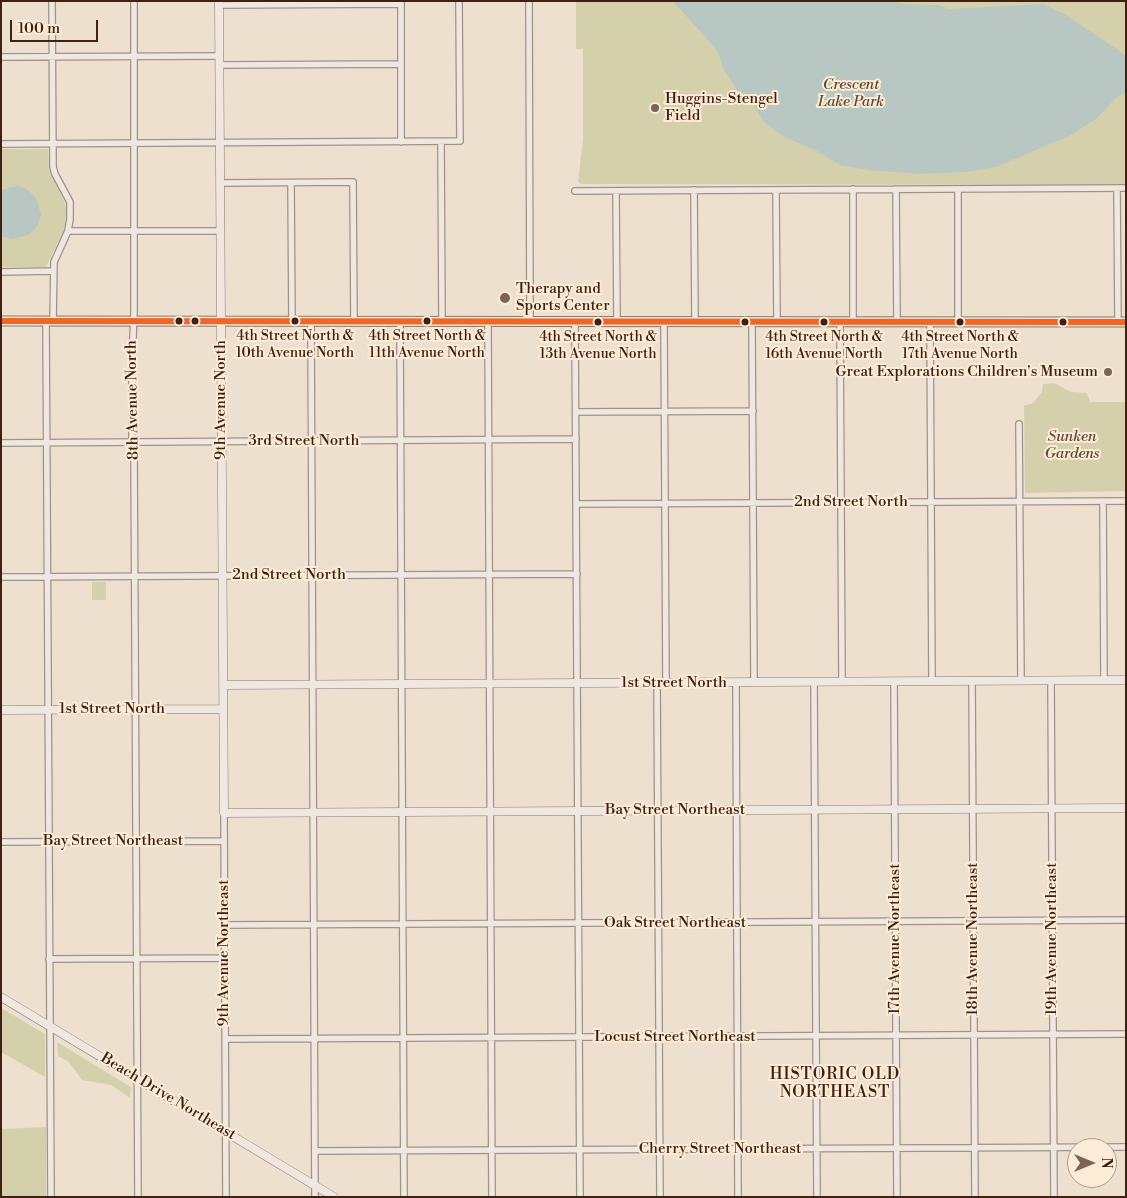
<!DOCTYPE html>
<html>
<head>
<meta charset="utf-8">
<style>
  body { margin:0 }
  #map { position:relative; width:1127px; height:1198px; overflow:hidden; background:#eee0ce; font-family:"Libre Bodoni",serif }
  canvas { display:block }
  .frame { position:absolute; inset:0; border:2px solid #402011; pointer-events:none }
  .north { position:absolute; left:1067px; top:1138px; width:50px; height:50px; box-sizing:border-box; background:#fcecd7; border:1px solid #b19a88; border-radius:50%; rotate:90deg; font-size:14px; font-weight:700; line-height:20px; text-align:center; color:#402011 }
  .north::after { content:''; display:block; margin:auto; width:18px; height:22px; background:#7d6353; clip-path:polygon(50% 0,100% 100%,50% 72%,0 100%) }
  .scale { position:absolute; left:10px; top:20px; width:88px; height:22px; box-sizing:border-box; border:2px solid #402011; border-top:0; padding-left:6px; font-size:15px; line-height:18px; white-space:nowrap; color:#402011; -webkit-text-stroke:4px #fcecd7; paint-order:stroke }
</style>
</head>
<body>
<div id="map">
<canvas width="1127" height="1198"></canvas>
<div class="frame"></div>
<div class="north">N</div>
<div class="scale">100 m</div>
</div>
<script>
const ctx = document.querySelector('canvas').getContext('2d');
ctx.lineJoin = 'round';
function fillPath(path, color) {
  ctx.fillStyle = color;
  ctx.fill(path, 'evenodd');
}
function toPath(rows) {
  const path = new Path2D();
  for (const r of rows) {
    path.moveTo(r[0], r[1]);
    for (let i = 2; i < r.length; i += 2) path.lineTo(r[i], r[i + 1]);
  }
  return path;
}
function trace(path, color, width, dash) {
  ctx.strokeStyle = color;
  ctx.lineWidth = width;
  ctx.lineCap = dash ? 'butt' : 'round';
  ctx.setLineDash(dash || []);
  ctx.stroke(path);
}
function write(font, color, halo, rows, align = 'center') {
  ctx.font = font + ' "Libre Bodoni",serif';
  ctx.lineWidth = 4;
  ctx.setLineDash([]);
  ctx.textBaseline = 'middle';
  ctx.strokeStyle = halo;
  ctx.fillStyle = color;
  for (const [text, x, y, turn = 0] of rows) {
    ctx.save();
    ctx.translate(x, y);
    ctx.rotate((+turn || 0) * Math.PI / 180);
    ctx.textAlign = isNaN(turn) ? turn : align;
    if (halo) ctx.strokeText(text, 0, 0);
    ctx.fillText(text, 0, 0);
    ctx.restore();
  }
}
const green = toPath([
  [576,1,1126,1,1126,185,581,184,578,182,583,139,583,49,576,49],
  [1,149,48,149,49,169,65,203,67,212,64,230,46,267,1,267],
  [1054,383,1071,392,1087,393,1090,402,1126,402,1126,491,1025,493,1024,406,1033,403,1042,392,1043,384],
  [92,582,106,582,106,600,92,600],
  [1,1008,45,1034,45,1077,1,1052],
  [57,1042,131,1087,130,1098,111,1085,82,1080,69,1062,58,1056],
  [46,1127,46,1197,1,1197,1,1129]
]);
const water = toPath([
  [673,1,890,1,902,4,939,5,949,9,1043,4,1064,14,1121,52,1126,57,1126,92,1116,98,1096,119,1069,136,996,167,966,172,922,174,869,170,840,165,815,150,784,137,764,122,753,104,738,92,722,66,720,57,715,48],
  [17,186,26,189,36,197,41,215,38,225,30,234,13,239,1,236,1,190]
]);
const street = toPath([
  [52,1,53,167,55,174,70,202,70,219,68,231,54,262,53,321],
  [134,1,134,311,132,365,132,442,134,450,138,1197],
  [529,1,530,322],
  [219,5,401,4],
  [1,57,220,56],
  [220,65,401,64],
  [401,142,401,1],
  [441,142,442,322],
  [1,144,460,141,459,1],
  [220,183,353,182,354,322],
  [291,183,292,322],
  [1117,188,1118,322],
  [853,189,853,322],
  [896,189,897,322],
  [958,189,958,322],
  [694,190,695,322],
  [776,190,777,322],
  [575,191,1126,188],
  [616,191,617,322],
  [68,231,221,231],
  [1,272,53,271],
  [46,321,51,1197],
  [311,322,315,1197],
  [400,322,404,1197],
  [488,322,492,1197],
  [575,322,580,1197],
  [664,322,666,683],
  [752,322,754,682],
  [840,322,842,682],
  [930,322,932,681],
  [576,412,753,411],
  [1019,424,1021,681],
  [1,443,576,439],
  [1103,501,1104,680],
  [576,504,1126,501],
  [1,577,577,574],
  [894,681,897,1197],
  [972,681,975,1197],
  [1051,681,1054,1197],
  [736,682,738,1197],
  [814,682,817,1197],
  [657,683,660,1197],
  [224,813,226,1197],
  [1,842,224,841],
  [224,925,1126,920],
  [49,959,225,958],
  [225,1039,1126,1034],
  [315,1151,1126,1147]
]);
const secondary = toPath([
  [219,1,224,813,1126,808],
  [223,685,1126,680],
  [1,710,223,709],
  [1,997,334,1197]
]);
const primary = toPath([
  [1,321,1126,322]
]);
const bus1 = toPath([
  [1,321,1126,322]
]);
const markers = [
  [655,108,5,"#7d6353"],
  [505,298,6,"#7d6353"],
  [179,321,4.5,"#402011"],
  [195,321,4.5,"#402011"],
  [295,321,4.5,"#402011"],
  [427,321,4.5,"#402011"],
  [598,322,4.5,"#402011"],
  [745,322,4.5,"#402011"],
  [824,322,4.5,"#402011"],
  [960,322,4.5,"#402011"],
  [1063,322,4.5,"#402011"],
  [1108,372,5,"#7d6353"]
];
const busNames = [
  ["4th Street North &",295,337],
  ["10th Avenue North",295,354],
  ["4th Street North &",427,337],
  ["11th Avenue North",427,354],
  ["4th Street North &",598,338],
  ["13th Avenue North",598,355],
  ["4th Street North &",824,338],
  ["16th Avenue North",824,355],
  ["4th Street North &",960,338],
  ["17th Avenue North",960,355]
];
const parkNames = [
  ["Crescent",851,85],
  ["Lake Park",851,102],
  ["Sunken",1072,437],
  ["Gardens",1072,454]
];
const poiNames = [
  ["Huggins-Stengel",665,99],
  ["Field",665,116],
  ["Therapy and",516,289],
  ["Sports Center",516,306],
  ["Great Explorations Children's Museum",1098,372,"right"]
];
const streetNames = [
  ["8th Avenue North",133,400,-91],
  ["9th Avenue North",221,400,-90],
  ["3rd Street North",304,441],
  ["2nd Street North",851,502],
  ["2nd Street North",289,575],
  ["1st Street North",674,683],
  ["1st Street North",112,709],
  ["Bay Street Northeast",675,810],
  ["Bay Street Northeast",113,841],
  ["Oak Street Northeast",675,923],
  ["17th Avenue Northeast",895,939,-90],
  ["18th Avenue Northeast",973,939,-90],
  ["19th Avenue Northeast",1052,939,-90],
  ["9th Avenue Northeast",224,953,-90],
  ["Locust Street Northeast",675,1037],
  ["Beach Drive Northeast",168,1097,31],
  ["Cherry Street Northeast",720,1149]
];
const neighbourhoodNames = [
  ["HISTORIC OLD",835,1075],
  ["NORTHEAST",835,1093]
];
fillPath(green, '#d5d0ac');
fillPath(water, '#b8c7c1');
trace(street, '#9f9387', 8);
trace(secondary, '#867a6e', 9);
trace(primary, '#867a6e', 11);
trace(street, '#f0e8e0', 5.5);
trace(secondary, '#f0e8e0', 8);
trace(primary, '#ede5db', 9);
trace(bus1, '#f26522', 6);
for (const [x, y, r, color] of markers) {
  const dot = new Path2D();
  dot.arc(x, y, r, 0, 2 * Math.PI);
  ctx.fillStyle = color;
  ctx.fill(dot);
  trace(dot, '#fcecd7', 2);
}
write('14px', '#402011', '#fcecd7', busNames);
write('italic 15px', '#604831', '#fcecd7', parkNames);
write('15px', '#402011', '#fcecd7', poiNames, 'left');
write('15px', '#402011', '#fcecd7', streetNames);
ctx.letterSpacing = '1px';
write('16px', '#402011', '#fcecd7', neighbourhoodNames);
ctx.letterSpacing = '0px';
</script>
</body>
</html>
